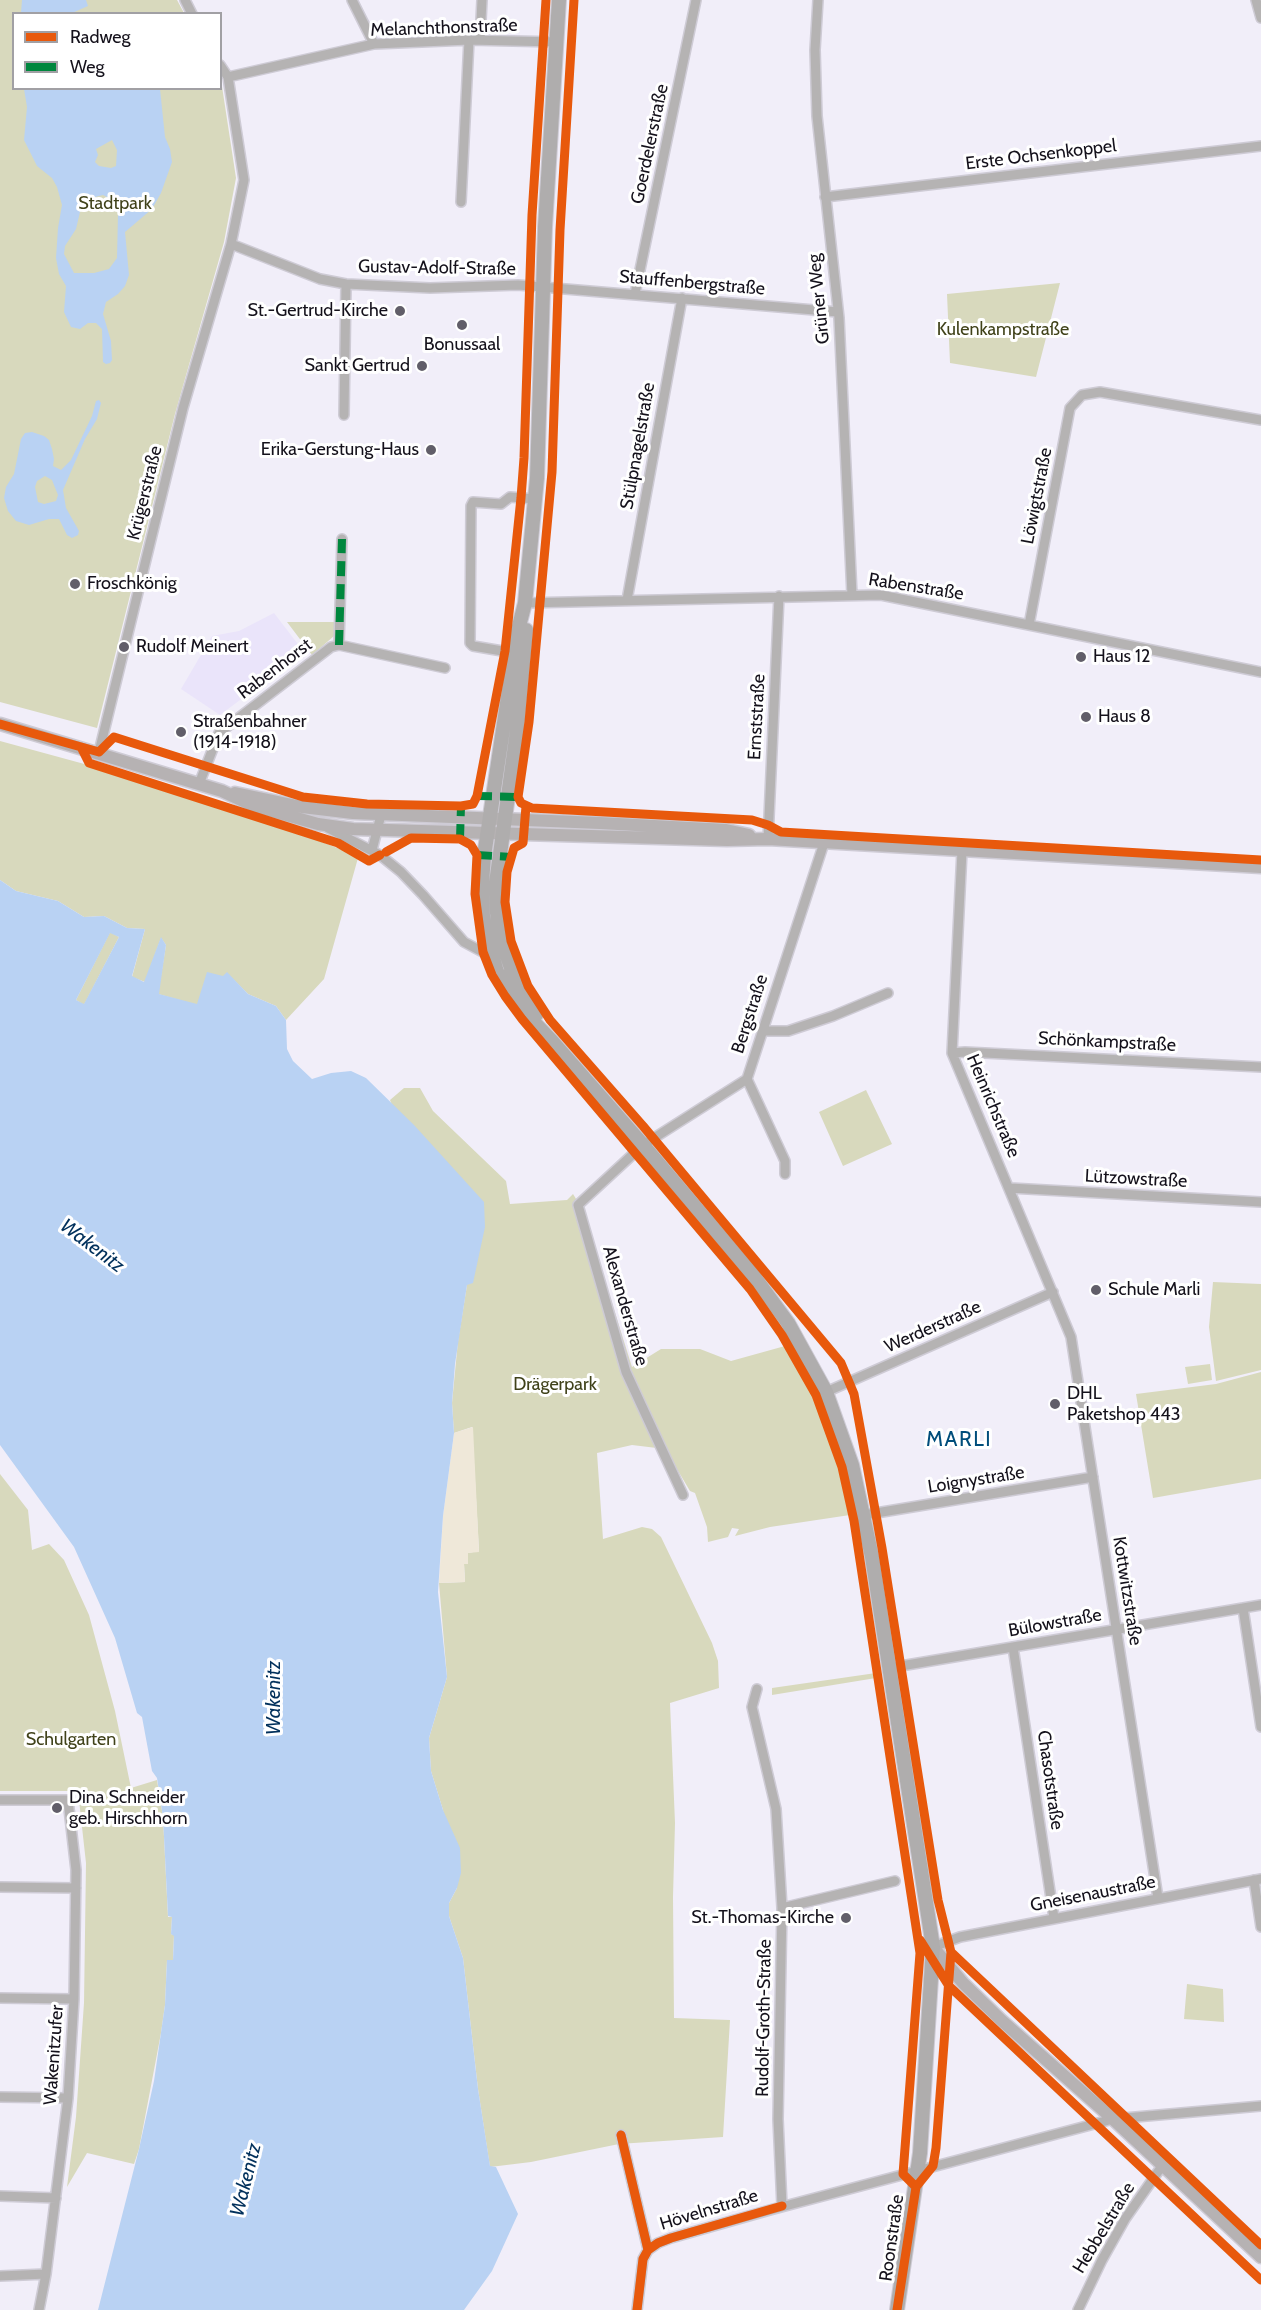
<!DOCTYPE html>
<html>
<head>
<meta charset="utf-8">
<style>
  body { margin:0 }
  #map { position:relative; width:1261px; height:2310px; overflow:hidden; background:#f1eef9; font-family:Cabin,sans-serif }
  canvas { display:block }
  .legend { position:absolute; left:12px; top:12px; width:210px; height:78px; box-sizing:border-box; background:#fff; border:2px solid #a1a0a4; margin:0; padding:8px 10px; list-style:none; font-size:18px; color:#14111b }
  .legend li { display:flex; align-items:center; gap:12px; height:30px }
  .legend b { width:30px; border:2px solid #a1a0a4 }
</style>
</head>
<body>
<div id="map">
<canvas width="1261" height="2310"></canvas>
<ul class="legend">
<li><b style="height:8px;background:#e8590c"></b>Radweg</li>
<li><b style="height:8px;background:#00873e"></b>Weg</li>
</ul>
</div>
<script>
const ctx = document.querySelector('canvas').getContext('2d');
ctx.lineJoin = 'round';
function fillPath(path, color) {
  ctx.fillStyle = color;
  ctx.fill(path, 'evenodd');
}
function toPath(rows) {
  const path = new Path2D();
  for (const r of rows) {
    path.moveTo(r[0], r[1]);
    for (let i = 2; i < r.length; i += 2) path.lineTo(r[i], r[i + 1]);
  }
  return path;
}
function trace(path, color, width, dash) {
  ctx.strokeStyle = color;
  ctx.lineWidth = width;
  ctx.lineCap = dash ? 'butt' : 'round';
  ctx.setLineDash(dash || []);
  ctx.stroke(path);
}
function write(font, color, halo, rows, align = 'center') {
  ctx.font = font + ' Cabin,sans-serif';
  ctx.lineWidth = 6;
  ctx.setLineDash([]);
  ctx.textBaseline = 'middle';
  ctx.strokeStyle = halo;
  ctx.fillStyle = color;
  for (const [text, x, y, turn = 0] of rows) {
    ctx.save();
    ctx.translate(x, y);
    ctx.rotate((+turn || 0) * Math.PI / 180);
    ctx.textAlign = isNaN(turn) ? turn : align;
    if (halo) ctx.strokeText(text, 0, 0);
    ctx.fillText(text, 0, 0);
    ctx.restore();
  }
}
const built = toPath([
  [274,613,304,652,220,715,181,689,212,636,239,631]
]);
const green = toPath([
  [0,0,177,0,184,13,14,14,14,88,220,88,221,80,236,178,224,242,175,414,97,728,0,702],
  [1060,283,1036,377,950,363,947,294],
  [287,622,335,622,334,636,312,655],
  [0,741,88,765,312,838,345,851,358,858,324,979,286,1020,276,1006,248,994,227,973,197,1005,158,994,166,945,161,938,145,982,132,977,145,929,127,928,104,916,84,917,58,901,16,891,0,880],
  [110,932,119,937,84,1005,76,1000],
  [404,1088,420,1088,433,1111,506,1181,510,1204,567,1200,573,1194,583,1210,632,1367,661,1349,700,1349,731,1361,785,1346,813,1397,839,1469,850,1515,770,1527,735,1536,739,1529,732,1528,728,1537,708,1542,707,1527,695,1493,690,1491,665,1449,632,1445,597,1453,603,1539,642,1527,652,1529,661,1537,712,1643,718,1661,719,1688,670,1703,675,1823,673,1897,674,2018,730,2020,723,2137,619,2144,531,2162,490,2167,478,2089,463,1958,449,1916,449,1903,457,1888,443,1810,431,1771,429,1738,447,1677,439,1583,465,1582,464,1564,468,1553,479,1551,472,1427,454,1433,452,1403,458,1341,467,1285,390,1100],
  [866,1090,892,1144,843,1166,819,1112],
  [1213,1282,1261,1284,1261,1370,1216,1381,1209,1327],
  [1210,1364,1212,1380,1188,1384,1185,1367],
  [1261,1372,1261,1479,1153,1498,1136,1394,1216,1384],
  [0,1474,28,1510,32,1550,49,1544,64,1560,89,1615,115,1711,131,1788,157,1780,163,1817,168,1917,172,1917,171,1934,174,1935,173,1960,167,1960,165,2005,161,2033,139,2149,134,2164,87,2153,67,2187,76,2117,84,2003,86,1863,78,1791,0,1791],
  [876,1673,876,1678,772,1695,772,1688],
  [1187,1984,1223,1989,1224,2022,1184,2019]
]);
const sand = toPath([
  [473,1427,479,1552,468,1553,468,1564,464,1564,465,1582,439,1583,443,1516,454,1433]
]);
const water = toPath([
  [22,0,86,0,88,6,72,13,21,13],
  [24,89,160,89,165,137,170,149,172,162,161,193,152,209,125,232,129,275,125,286,118,294,106,302,103,314,111,341,112,360,110,363,106,364,103,362,102,329,96,323,88,323,80,329,71,327,64,312,66,286,59,274,56,258,58,228,62,205,57,187,52,178,37,166,24,140,27,107],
  [112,140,117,150,116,166,111,168,99,166,95,162,98,155,96,149],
  [103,195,115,201,118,214,117,258,109,269,94,273,74,273,64,254,65,246,76,229,80,212,86,202,95,197],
  [99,400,101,403,97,419,85,439,63,490,66,508,79,531,78,535,72,538,67,535,59,519,49,519,29,525,16,521,8,511,4,498,6,487,14,474,21,439,25,433,32,432,44,436,49,440,52,449,54,459,53,466,61,470,71,460,92,416,96,401],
  [45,476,52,480,58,495,56,501,44,504,38,502,35,487,37,481],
  [0,880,16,891,58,901,84,917,104,916,127,928,145,929,132,976,144,982,161,937,166,945,159,994,197,1004,207,972,223,976,227,972,248,994,276,1006,286,1020,287,1049,293,1061,312,1079,331,1073,351,1071,366,1078,414,1125,484,1202,485,1227,473,1283,467,1285,455,1364,452,1403,454,1433,443,1516,438,1592,447,1677,429,1738,431,1771,443,1810,460,1848,461,1873,457,1888,449,1903,449,1916,463,1958,478,2089,490,2166,496,2167,518,2214,492,2271,464,2310,98,2310,139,2149,154,2081,165,2005,167,1960,173,1960,174,1936,171,1934,172,1917,168,1916,163,1817,157,1778,152,1771,142,1717,137,1713,115,1638,74,1547,0,1445],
  [110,933,119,937,84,1004,76,1000]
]);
const minor = toPath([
  [185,0,192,14],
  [352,0,374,44],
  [818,0,815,50,817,116,839,318,852,595],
  [1256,0,1261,18],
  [480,40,482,0],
  [228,77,374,44,469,40,557,42],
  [825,197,1261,146],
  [461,202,469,40],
  [231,244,320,279,346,284,430,288,518,285,838,312],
  [635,294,696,0],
  [344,415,346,284],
  [627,600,682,298],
  [525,603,881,595,1261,672],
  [1029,625,1070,408,1082,395,1100,392,1261,420],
  [339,645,342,539],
  [514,653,473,646,470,643,471,506,473,502,501,504,510,497,535,499],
  [99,752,183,408,231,244,244,180,228,77,220,65],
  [199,784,219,733,331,647,339,645,445,668],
  [328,828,380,855,401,872,423,895,464,942,492,957],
  [768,839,779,596],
  [372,850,381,815],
  [962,851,952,1053,1071,1337,1158,1898],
  [762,1031,788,1031,833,1016,888,993],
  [952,1053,965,1052,1261,1067],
  [747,1079,785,1161,785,1174],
  [1010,1188,1261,1202],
  [826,1392,1053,1292],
  [683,1495,626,1372,578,1205,643,1145,747,1079,824,843],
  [864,1515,1093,1477],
  [1243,1608,1261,1727],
  [1013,1647,1054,1918],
  [889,1668,1261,1605],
  [757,1689,752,1707,776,1809,782,1908,778,2119,782,2206],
  [0,1800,68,1800,76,1870,74,1999,68,2098,46,2274,39,2310],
  [1254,1880,1261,1927],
  [0,1887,76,1888],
  [782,1908,895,1881],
  [933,1947,960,1937,1261,1879],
  [0,1998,74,1999],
  [0,2097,68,2098],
  [621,2135,648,2250,643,2259,637,2310],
  [0,2196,56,2198],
  [648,2250,658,2243,671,2238,770,2210,1113,2119,1261,2106],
  [0,2276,46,2274],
  [1078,2310,1102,2260,1125,2219,1162,2166]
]);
const secondary = toPath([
  [0,724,222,791,254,806,318,824,353,829,727,840,768,839,1261,867],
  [235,793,302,807,353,813,600,823,726,830,749,835],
  [933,1947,963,1983,1001,2020,1113,2119,1261,2257]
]);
const primary = toPath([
  [559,0,545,227,537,478,525,603,518,630,484,856,482,883,483,916,487,937,497,972,523,1011,551,1040,643,1145,753,1275,788,1323,826,1392,852,1465,872,1557,933,1947,920,2153,897,2310],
  [526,630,517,731,496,883,497,913,500,935,511,968,536,1015]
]);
const quiet = toPath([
  [339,645,342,539],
  [477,796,518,797],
  [460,839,461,806],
  [477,855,511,857]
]);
const cycleway = toPath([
  [574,0,560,230,552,472,529,722,518,797,521,803,532,808,752,820,768,825,781,832,1261,860],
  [0,724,99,752,114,737,303,797,367,804,461,806,473,804,477,796,505,651,521,498,524,458,532,215,546,0],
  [81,747,89,763,338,843,369,861,380,855],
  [526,806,523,843,514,848,507,872,505,902,511,941,528,986,550,1020,643,1126,841,1363,854,1394,882,1548,938,1900,951,1952,936,2148,933,2166,916,2187],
  [386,852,411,838,460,839,471,845,477,855,475,894,483,952,492,975,505,996,522,1019,750,1289,782,1335,816,1395,842,1467,854,1521,920,1953,903,2174,916,2187],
  [920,1940,949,1986,1261,2280],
  [951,1952,1261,2245],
  [621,2135,648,2250,643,2259,637,2310],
  [648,2250,658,2243,671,2238,782,2206],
  [897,2310,916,2187]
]);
const markers = [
  [400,311,6,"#615e69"],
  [462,325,6,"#615e69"],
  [422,366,6,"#615e69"],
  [431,450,6,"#615e69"],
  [75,584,6,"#615e69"],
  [124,647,6,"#615e69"],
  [1081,657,6,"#615e69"],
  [1086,717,6,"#615e69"],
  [181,732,6,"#615e69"],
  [1096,1290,6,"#615e69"],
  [1055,1404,6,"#615e69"],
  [57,1808,6,"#615e69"],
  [846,1918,6,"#615e69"]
];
const streetNames = [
  ["Melanchthonstraße",444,28,-2],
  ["Goerdelerstraße",650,144,-78],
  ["Erste Ochsenkoppel",1041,155,-7],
  ["Gustav-Adolf-Straße",437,268,1],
  ["Stauffenbergstraße",692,283,5],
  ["Grüner Weg",819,299,-96],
  ["Stülpnagelstraße",638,446,-80],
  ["Krügerstraße",145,493,-76],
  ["Löwigtstraße",1037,496,-79],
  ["Rabenstraße",916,587,9],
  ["Rabenhorst",275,669,-37],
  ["Ernststraße",757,717,-87],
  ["Bergstraße",750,1014,-72],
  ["Schönkampstraße",1107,1042,3],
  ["Heinrichstraße",993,1106,67],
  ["Lützowstraße",1136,1179,3],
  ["Alexanderstraße",625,1306,74],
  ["Werderstraße",933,1327,-24],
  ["Loignystraße",976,1480,-9],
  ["Kottwitzstraße",1127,1591,81],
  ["Bülowstraße",1055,1623,-10],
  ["Chasotstraße",1050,1780,82],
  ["Gneisenaustraße",1093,1894,-11],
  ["Rudolf-Groth-Straße",764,2018,-89],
  ["Wakenitzufer",54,2055,-86],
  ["Hövelnstraße",709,2210,-17],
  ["Hebbelstraße",1104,2228,-59],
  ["Roonstraße",892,2238,-82]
];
const parkNames = [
  ["Stadtpark",115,204],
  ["Kulenkampstraße",1003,330],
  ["Drägerpark",555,1385],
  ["Schulgarten",71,1740]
];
const poiNames = [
  ["St.-Gertrud-Kirche",388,311,"right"],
  ["Bonussaal",462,345,"center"],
  ["Sankt Gertrud",410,366,"right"],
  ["Erika-Gerstung-Haus",419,450,"right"],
  ["Froschkönig",87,584],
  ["Rudolf Meinert",136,647],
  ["Haus 12",1093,657],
  ["Haus 8",1098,717],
  ["Straßenbahner",193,722],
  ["(1914-1918)",193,743],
  ["Schule Marli",1108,1290],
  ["DHL",1067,1394],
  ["Paketshop 443",1067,1415],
  ["Dina Schneider",69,1798],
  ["geb. Hirschhorn",69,1819],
  ["St.-Thomas-Kirche",834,1918,"right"]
];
const waterNames = [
  ["Wakenitz",92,1246,37],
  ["Wakenitz",274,1698,-90],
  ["Wakenitz",246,2180,-76]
];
const quarterNames = [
  ["MARLI",959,1440]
];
fillPath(built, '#eae4fa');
fillPath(green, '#d8d9bd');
fillPath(sand, '#efe8d9');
fillPath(water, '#b9d2f3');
trace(minor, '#cecbd5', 12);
trace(secondary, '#cecbd5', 15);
trace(primary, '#cecbd5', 16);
trace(minor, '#b5b3b3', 9);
trace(secondary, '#b6b2b3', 12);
trace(primary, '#afadad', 14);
trace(quiet, '#00873e', 8, [15, 8]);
trace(cycleway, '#e8590c', 9);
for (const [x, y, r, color] of markers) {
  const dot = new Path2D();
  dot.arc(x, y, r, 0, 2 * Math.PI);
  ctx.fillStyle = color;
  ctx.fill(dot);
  trace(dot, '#fff', 2);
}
write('18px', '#14111b', '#fff', streetNames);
write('18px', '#40421a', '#fff', parkNames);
write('18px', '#14111b', '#fff', poiNames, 'left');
write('italic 20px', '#01305b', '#fff', waterNames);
ctx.letterSpacing = '1.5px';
write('21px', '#004d7b', '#fff', quarterNames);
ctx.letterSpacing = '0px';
</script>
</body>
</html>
